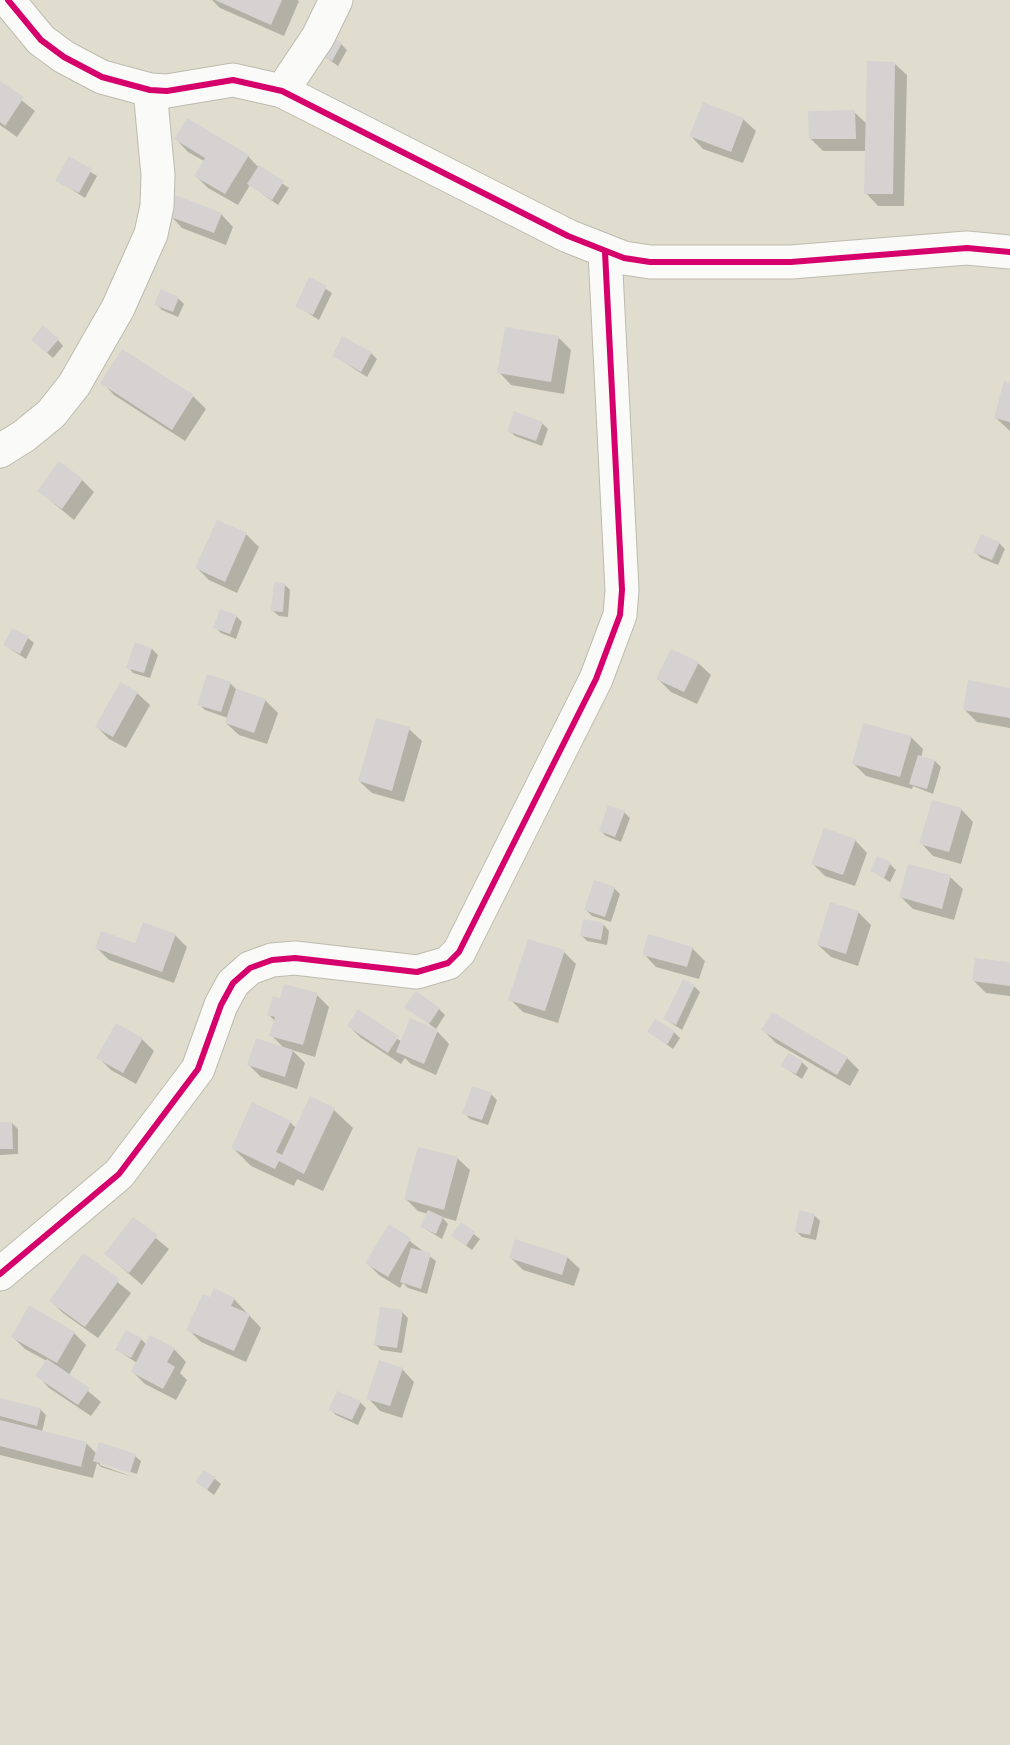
<!DOCTYPE html>
<html>
<head>
<meta charset="utf-8">
<style>
  body { margin:0 }
  canvas { display:block; background:#e0ddce }
</style>
</head>
<body>
<canvas width="1010" height="1745"></canvas>
<script>
const ctx = document.querySelector('canvas').getContext('2d');
ctx.lineJoin = 'round';
function fillPath(path, color) {
  ctx.fillStyle = color;
  ctx.fill(path, 'evenodd');
}
function toPath(rows) {
  const path = new Path2D();
  for (const r of rows) {
    path.moveTo(r[0], r[1]);
    for (let i = 2; i < r.length; i += 2) path.lineTo(r[i], r[i + 1]);
  }
  return path;
}
function trace(path, color, width, dash) {
  ctx.strokeStyle = color;
  ctx.lineWidth = width;
  ctx.lineCap = dash ? 'butt' : 'round';
  ctx.setLineDash(dash || []);
  ctx.stroke(path);
}
const shadow = toPath([
  [212,0,297,0,299,1,284,36,220,8],
  [341,44,347,50,338,66,321,54],
  [894,63,907,75,904,206,878,206,866,193,866,151,823,151,811,139,854,112,867,124],
  [0,83,35,111,17,137,0,125],
  [743,119,756,131,743,163,703,149,691,136],
  [176,139,248,156,259,168,289,188,278,205,250,185,238,205,208,188,195,175,204,161,188,152],
  [69,158,97,176,85,198,57,180],
  [221,214,233,227,226,245,182,228,170,215],
  [310,279,332,293,319,320,297,306],
  [178,298,184,304,178,317,162,310,156,304],
  [559,338,571,350,564,394,511,385,499,372],
  [58,340,63,346,53,358,39,346],
  [123,351,193,396,206,409,185,441,114,395,102,382],
  [371,353,377,359,367,377,334,356],
  [1010,384,1010,431,996,418],
  [542,423,548,429,542,446,515,436,509,430],
  [82,480,94,492,74,520,39,491],
  [218,522,246,534,259,547,237,593,209,580,197,568],
  [999,543,1005,549,998,565,981,558,975,552],
  [285,585,290,590,288,617,279,616,273,611],
  [236,616,242,622,236,639,221,633,215,627],
  [28,638,34,643,26,659,4,645],
  [152,649,158,655,150,678,133,673,128,667],
  [698,663,711,675,697,704,671,692,658,679],
  [230,683,236,689,265,700,278,713,267,744,239,735,226,723,228,718,205,710,199,704],
  [1010,689,1010,728,977,722,964,709],
  [137,693,150,705,126,748,109,739,97,727],
  [409,729,422,741,404,802,372,793,359,781],
  [911,737,923,749,921,758,935,761,941,767,933,794,913,786,912,789,866,776,854,764],
  [961,809,973,822,961,864,933,856,921,843],
  [624,812,630,818,621,842,606,836,600,830],
  [855,840,867,853,855,886,825,876,813,864],
  [890,864,896,870,890,882,872,871],
  [950,877,963,889,954,920,913,909,901,897],
  [614,888,620,894,611,922,592,916,586,910],
  [831,904,859,913,871,925,858,966,831,957,818,945],
  [604,925,609,931,607,945,587,941,581,935],
  [175,935,187,947,174,983,109,960,97,948,135,945],
  [692,948,705,961,699,979,656,967,644,954],
  [564,952,576,964,558,1023,523,1012,510,999],
  [1010,964,1010,996,986,993,974,981],
  [694,986,700,992,682,1030,665,1019],
  [317,995,329,1007,315,1057,292,1050,305,1063,297,1089,261,1077,249,1065,284,1048,271,1035,275,1021,269,1015,281,1000],
  [406,1007,439,1009,445,1015,436,1029],
  [358,1011,402,1042,437,1031,449,1044,436,1075,411,1064,405,1058,401,1064,361,1038,349,1026],
  [763,1030,847,1058,859,1070,850,1086,776,1043],
  [649,1032,674,1032,680,1038,673,1049],
  [142,1039,154,1051,136,1084,111,1070,98,1057],
  [802,1062,808,1068,802,1079,782,1066],
  [491,1094,497,1100,488,1125,470,1119,464,1113],
  [311,1098,334,1110,353,1128,323,1191,297,1179,294,1186,251,1166,232,1147,290,1122,296,1128],
  [12,1123,18,1129,18,1154,0,1155,0,1124],
  [457,1158,470,1170,456,1221,442,1217,448,1224,442,1239,422,1227,428,1214,418,1211,406,1199],
  [814,1215,820,1221,816,1240,802,1237,796,1231],
  [133,1219,169,1249,142,1285,106,1254],
  [461,1224,480,1239,472,1250,453,1236],
  [390,1226,436,1261,427,1294,408,1288,403,1283,400,1288,379,1275,367,1263],
  [84,1255,131,1293,98,1338,63,1313,51,1301],
  [510,1257,567,1257,580,1269,574,1286,523,1270],
  [211,1299,234,1299,261,1328,246,1362,201,1342,188,1329],
  [402,1312,408,1318,402,1353,381,1350,375,1344],
  [74,1333,86,1345,69,1375,101,1402,91,1416,49,1388,37,1375,47,1361,25,1349,13,1337],
  [141,1339,147,1345,174,1349,186,1362,180,1373,187,1380,176,1400,145,1384,133,1372,137,1363,117,1350],
  [402,1369,414,1382,402,1418,380,1411,368,1398],
  [0,1399,40,1409,46,1415,42,1432,86,1443,97,1454,135,1456,141,1461,137,1474,100,1462,100,1465,136,1478,101,1467,97,1463,93,1478,0,1455],
  [360,1402,366,1408,358,1425,336,1415,330,1409],
  [215,1479,221,1484,214,1495,197,1482]
]);
const building = toPath([
  [215,0,282,0,271,25],
  [329,36,342,43,332,61,319,54],
  [867,61,895,62,893,194,864,194],
  [0,81,24,97,5,126,0,122],
  [703,102,744,118,731,152,689,136],
  [855,110,856,139,809,139,808,111],
  [187,118,249,155,225,194,194,176,205,158,174,139],
  [69,156,92,169,79,193,55,181],
  [259,165,284,181,272,200,247,184],
  [176,195,222,213,214,233,168,216],
  [309,277,327,286,313,315,295,307],
  [161,289,179,297,173,312,154,305],
  [43,325,59,339,47,353,31,340],
  [505,327,559,336,551,382,497,373],
  [342,336,372,352,361,372,332,356],
  [122,349,194,395,172,430,100,383],
  [1004,381,1010,383,1010,422,994,418],
  [514,411,543,422,536,441,507,431],
  [59,461,83,479,62,509,37,491],
  [217,520,247,533,225,582,195,568],
  [981,534,1000,542,992,560,973,552],
  [274,582,285,583,283,612,271,611],
  [220,609,237,615,230,634,213,628],
  [12,628,29,636,20,654,3,645],
  [135,642,152,648,144,673,126,668],
  [671,649,699,662,684,692,656,679],
  [207,674,231,682,221,712,197,705],
  [968,680,1010,688,1010,718,963,710],
  [120,682,138,692,113,737,95,727],
  [236,689,266,699,254,733,225,723],
  [376,718,410,727,392,791,358,781],
  [863,723,912,736,900,777,852,764],
  [918,755,935,760,927,789,909,784],
  [932,800,962,808,949,852,919,844],
  [608,805,625,811,615,837,599,831],
  [824,828,856,839,843,875,811,864],
  [877,856,891,862,884,878,870,871],
  [908,864,951,875,942,909,899,897],
  [594,880,615,887,605,917,584,910],
  [830,902,859,911,846,954,817,945],
  [583,919,604,923,601,940,580,936],
  [143,922,176,934,162,972,95,948,101,931,135,943],
  [648,934,693,947,687,967,642,955],
  [528,939,565,950,545,1011,508,1000],
  [975,958,1010,962,1010,986,972,981],
  [683,979,695,985,676,1025,663,1019],
  [284,984,318,993,303,1045,269,1036,275,1017,267,1015,273,996,280,998],
  [416,991,440,1008,429,1024,404,1007],
  [358,1009,399,1036,388,1053,347,1026],
  [772,1012,848,1057,837,1075,761,1030],
  [410,1018,438,1030,424,1064,396,1052],
  [655,1019,675,1031,667,1045,647,1032],
  [116,1023,143,1038,123,1073,96,1058],
  [256,1038,293,1050,285,1077,247,1065],
  [788,1053,803,1061,796,1074,780,1066],
  [472,1086,492,1093,482,1120,462,1114],
  [310,1096,335,1108,304,1174,279,1161,275,1169,231,1148,252,1102,291,1121,276,1152,282,1155],
  [0,1122,12,1122,13,1149,0,1149],
  [418,1147,458,1157,444,1210,404,1199],
  [428,1210,443,1217,436,1234,420,1227],
  [799,1210,815,1214,810,1235,795,1232],
  [133,1217,158,1235,129,1273,104,1254],
  [461,1222,475,1232,466,1246,451,1236],
  [389,1224,411,1238,388,1277,365,1263],
  [515,1239,568,1256,562,1275,509,1258],
  [411,1248,431,1253,421,1289,400,1282],
  [83,1253,120,1279,85,1327,49,1301],
  [214,1288,235,1298,231,1306,250,1314,234,1351,186,1330,203,1294,210,1297],
  [29,1305,75,1332,57,1363,11,1337],
  [380,1307,403,1310,397,1348,374,1345],
  [126,1330,142,1338,131,1358,115,1350],
  [150,1335,175,1348,167,1362,175,1367,163,1389,131,1372],
  [47,1359,90,1388,78,1405,35,1376],
  [379,1360,403,1368,390,1406,366,1399],
  [337,1391,361,1401,352,1420,328,1410],
  [0,1398,41,1408,37,1426,0,1416],
  [0,1420,87,1442,81,1467,0,1446],
  [99,1442,136,1454,130,1473,93,1461],
  [203,1470,216,1477,207,1490,195,1482]
]);
const minor = toPath([
  [8,0,41,40,64,57,102,77,150,90,167,91,233,80,282,91,568,236,624,258,650,262,791,262,967,248,1010,252],
  [282,91,318,37,336,0],
  [0,451,24,436,51,414,74,385,118,308,151,234,157,206,158,175,150,90],
  [0,1274,119,1174,198,1069,221,1005,233,983,250,968,272,960,295,958,417,972,448,963,459,952,596,679,620,615,622,590,605,252]
]);
const cycleway = toPath([
  [8,0,41,40,64,57,102,77,150,90,167,91,233,80,282,91,568,236,624,258,650,262,791,262,967,248,1010,252],
  [0,1274,119,1174,198,1069,221,1005,233,983,250,968,272,960,295,958,417,972,448,963,459,952,596,679,620,615,622,590,605,252]
]);
fillPath(shadow, '#0003');
fillPath(building, '#d6d2d1');
trace(minor, '#bdbbaf', 35);
trace(minor, '#fafaf8', 33);
trace(cycleway, '#d6006c', 6);
</script>
</body>
</html>
